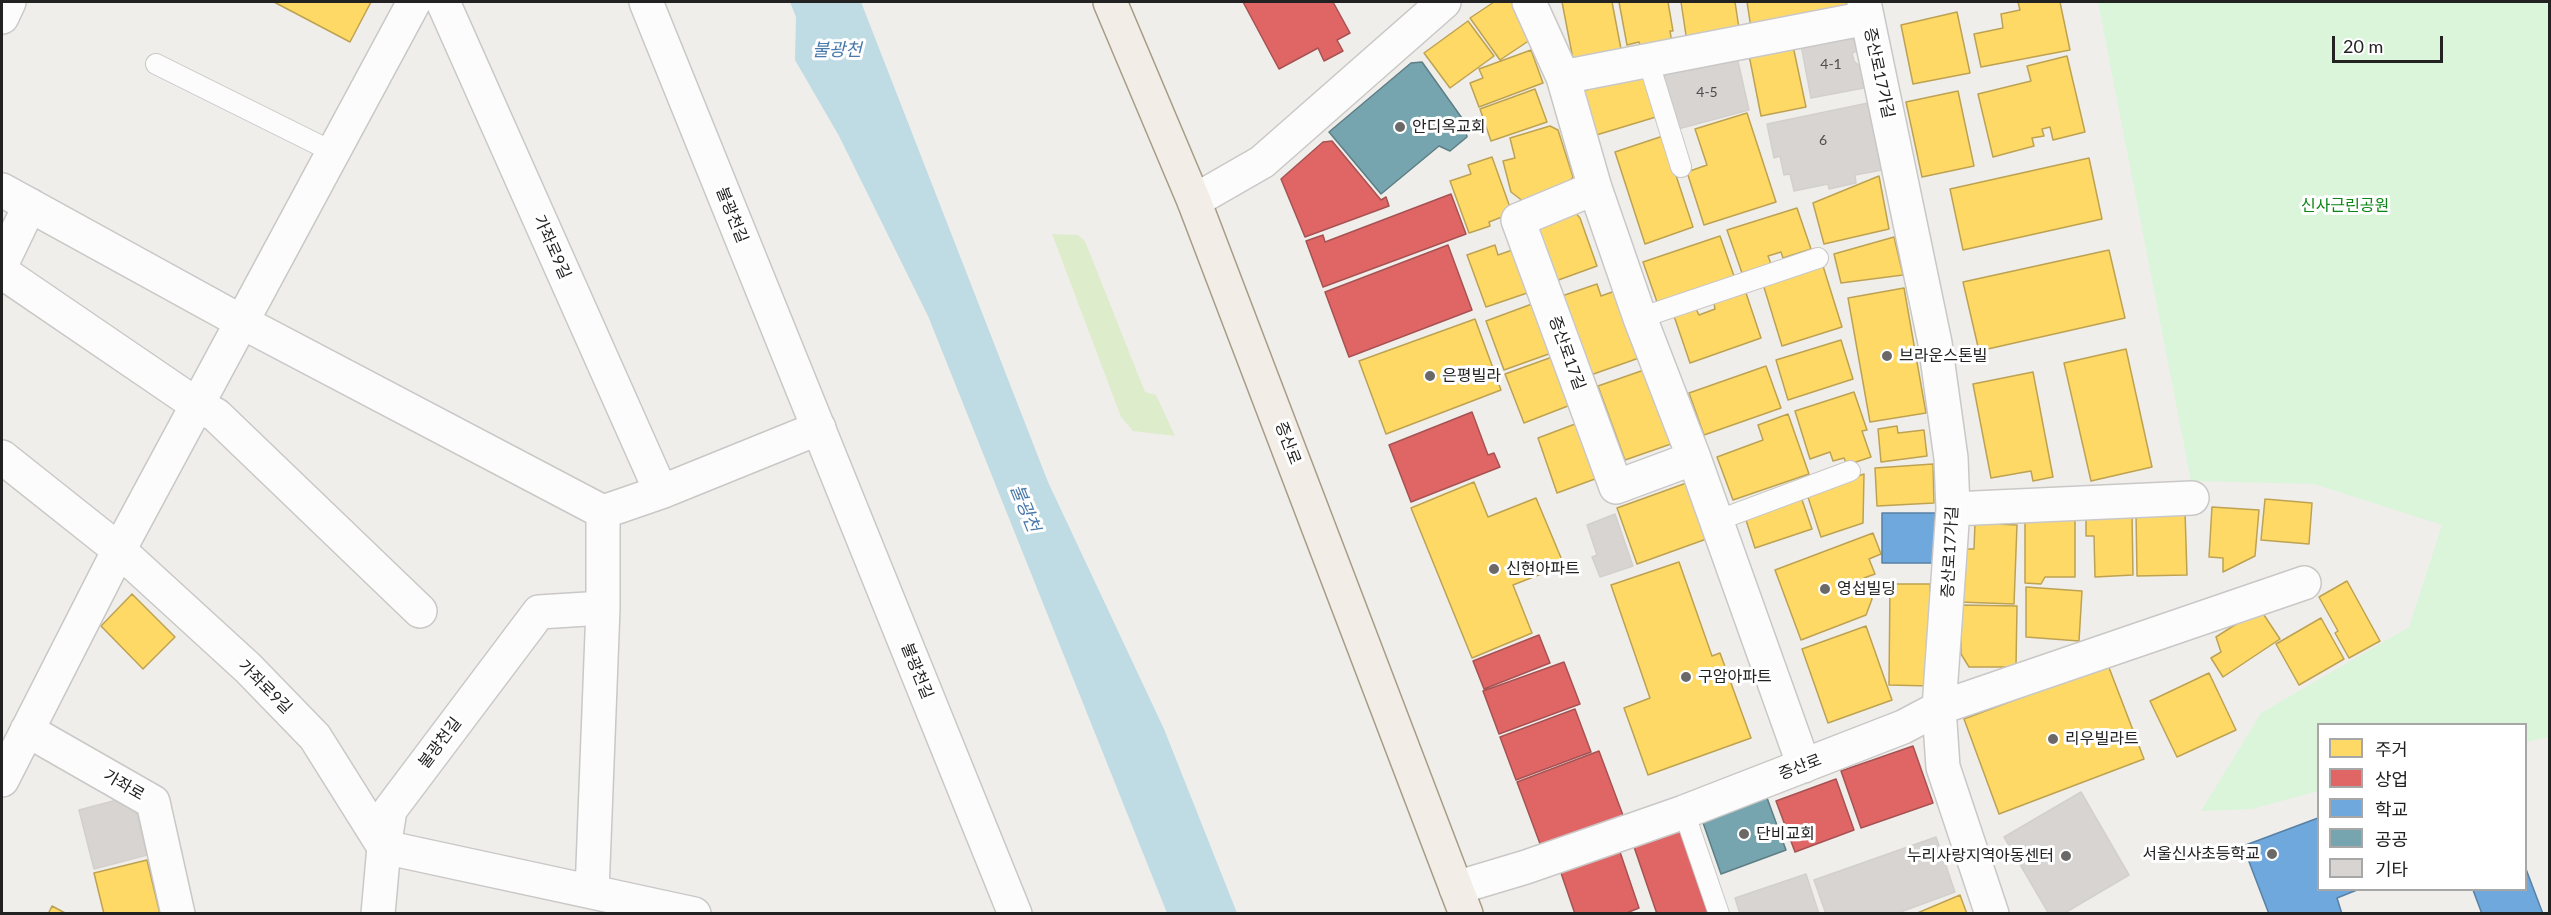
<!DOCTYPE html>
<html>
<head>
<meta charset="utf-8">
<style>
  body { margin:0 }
  #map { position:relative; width:2551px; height:915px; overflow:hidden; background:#f0eeeb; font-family:Lato,"Noto Sans KR",sans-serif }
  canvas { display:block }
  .frame { position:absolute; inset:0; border:3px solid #222; pointer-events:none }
  .legend { position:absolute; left:2317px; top:723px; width:210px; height:168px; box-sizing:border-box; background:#fff; border:2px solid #a7a7a7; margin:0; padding:8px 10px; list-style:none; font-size:18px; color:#222 }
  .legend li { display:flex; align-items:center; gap:12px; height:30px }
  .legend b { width:30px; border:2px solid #a7a7a7 }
  .scale { position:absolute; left:2332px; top:36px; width:111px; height:27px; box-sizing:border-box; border:3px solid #222; border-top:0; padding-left:8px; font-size:18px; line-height:21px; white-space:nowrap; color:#222; -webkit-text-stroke:4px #fff; paint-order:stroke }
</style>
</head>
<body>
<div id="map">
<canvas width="2551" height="915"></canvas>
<div class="frame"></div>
<ul class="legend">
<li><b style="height:16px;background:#ffd966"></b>주거</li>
<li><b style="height:16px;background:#e06666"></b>상업</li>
<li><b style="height:16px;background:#6fa8dc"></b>학교</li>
<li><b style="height:16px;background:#76a5af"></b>공공</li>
<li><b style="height:16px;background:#d7d4d2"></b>기타</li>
</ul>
<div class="scale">20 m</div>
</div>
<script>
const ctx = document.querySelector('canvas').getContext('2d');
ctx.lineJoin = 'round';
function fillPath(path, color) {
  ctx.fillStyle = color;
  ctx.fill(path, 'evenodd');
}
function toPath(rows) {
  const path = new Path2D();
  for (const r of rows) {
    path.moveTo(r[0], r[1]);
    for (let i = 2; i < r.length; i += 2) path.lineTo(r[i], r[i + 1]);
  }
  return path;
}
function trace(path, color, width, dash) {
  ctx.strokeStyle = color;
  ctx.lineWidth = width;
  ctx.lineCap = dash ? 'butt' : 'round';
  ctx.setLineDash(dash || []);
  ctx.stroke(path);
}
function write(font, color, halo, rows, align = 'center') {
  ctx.font = font + ' Lato,"Noto Sans KR",sans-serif';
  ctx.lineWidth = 6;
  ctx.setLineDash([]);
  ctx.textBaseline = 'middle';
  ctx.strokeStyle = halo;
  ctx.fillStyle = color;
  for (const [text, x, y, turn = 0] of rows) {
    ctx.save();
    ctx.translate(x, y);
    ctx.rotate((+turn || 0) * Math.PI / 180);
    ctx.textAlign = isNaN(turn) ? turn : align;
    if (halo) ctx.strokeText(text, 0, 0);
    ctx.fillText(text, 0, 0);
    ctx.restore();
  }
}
const grass = toPath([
  [1052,234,1078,235,1085,241,1145,392,1156,395,1175,436,1133,431,1121,417]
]);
const park = toPath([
  [2098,2,2549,2,2549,737,2526,742,2526,724,2318,724,2318,791,2252,809,2201,811,2261,713,2409,627,2442,525,2314,484,2191,481]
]);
const water = toPath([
  [790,2,861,2,1048,482,1164,729,1237,913,1167,913,928,316,839,136,795,60,796,17]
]);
const homes = toPath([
  [274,2,371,2,350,42,274,2],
  [1494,2,1511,2,1536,36,1500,60,1470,18,1494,2],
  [1562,2,1612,2,1621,49,1573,59,1562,2],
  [1619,2,1668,2,1673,31,1670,31,1672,43,1641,49,1639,42,1627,45,1619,2],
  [1681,2,1735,2,1740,35,1687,42,1681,2],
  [1747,2,1852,2,1852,5,1751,28,1747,2],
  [2018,2,2060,2,2070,50,1981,67,1974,34,2003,28,2001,14,2020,10,2018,2],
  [1957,12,1970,73,1913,84,1901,25,1957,12],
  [1468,21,1494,56,1450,88,1424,53,1468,21],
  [1793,46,1806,107,1761,116,1749,55,1793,46],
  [1531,50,1543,83,1479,107,1470,83,1483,78,1479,69,1531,50],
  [2067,56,2085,132,2053,140,2050,127,2042,129,2044,136,2032,138,2034,146,1993,157,1978,94,2031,81,2027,66,2067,56],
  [1643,72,1656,117,1593,136,1580,92,1643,72],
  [1535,89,1547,122,1491,141,1480,109,1535,89],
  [1958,91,1974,166,1922,177,1906,102,1958,91],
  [1747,113,1776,202,1704,225,1687,172,1707,165,1695,129,1747,113],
  [1550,126,1558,130,1573,177,1565,187,1524,202,1511,192,1503,161,1515,158,1510,138,1550,126],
  [1663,136,1693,227,1645,244,1615,152,1663,136],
  [1492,157,1512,213,1489,222,1490,226,1469,233,1450,181,1471,174,1468,165,1492,157],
  [2089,158,2102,219,1963,250,1950,189,2089,158],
  [1879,176,1889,229,1824,244,1813,203,1879,176],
  [1797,208,1811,249,1783,258,1781,252,1768,256,1771,264,1742,273,1727,230,1797,208],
  [1573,210,1580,218,1597,266,1553,282,1537,237,1539,226,1573,210],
  [1720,236,1734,276,1657,302,1643,262,1720,236],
  [1894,237,1903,275,1841,283,1834,254,1894,237],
  [1495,245,1498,255,1521,247,1536,290,1486,307,1467,255,1495,245],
  [2109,250,2125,318,1979,351,1963,282,2109,250],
  [1823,266,1842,327,1782,346,1763,284,1823,266],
  [1597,284,1601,296,1615,291,1639,358,1585,377,1556,298,1597,284],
  [1904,288,1926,413,1870,422,1848,298,1904,288],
  [1746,293,1761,338,1690,363,1674,316,1696,309,1699,315,1715,309,1714,303,1746,293],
  [1540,301,1557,351,1504,370,1486,321,1540,301],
  [1475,319,1501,390,1386,434,1359,361,1475,319],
  [1841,340,1853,379,1788,400,1776,360,1841,340],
  [2126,349,2152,467,2091,481,2064,363,2126,349],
  [1555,356,1573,404,1524,423,1505,374,1555,356],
  [1766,366,1781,408,1704,435,1689,393,1766,366],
  [1644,370,1671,444,1625,460,1598,386,1644,370],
  [2033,372,2053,477,2033,481,2031,471,1991,478,1973,384,2033,372],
  [1854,392,1867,430,1862,431,1871,457,1847,465,1844,458,1833,461,1830,452,1810,459,1795,411,1854,392],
  [1788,414,1809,474,1733,500,1717,457,1763,440,1758,425,1788,414],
  [1583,421,1603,476,1557,493,1538,438,1583,421],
  [1897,426,1898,433,1924,430,1927,456,1881,462,1878,429,1897,426],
  [1933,464,1934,503,1877,506,1875,468,1933,464],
  [1864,474,1863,523,1821,537,1807,494,1864,474],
  [1692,481,1712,537,1637,564,1617,508,1692,481],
  [1474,482,1488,517,1536,498,1564,565,1513,585,1532,633,1472,658,1411,508,1474,482],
  [1801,497,1812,529,1755,548,1745,517,1801,497],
  [2265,499,2312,503,2309,544,2261,540,2265,499],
  [2212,507,2259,510,2255,556,2223,572,2223,558,2209,557,2212,507],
  [2185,511,2187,575,2137,576,2136,513,2185,511],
  [2075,514,2075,577,2045,577,2041,584,2025,583,2025,520,2075,514],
  [2132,514,2133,575,2095,577,2094,536,2086,536,2086,515,2132,514],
  [1975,523,2017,525,2014,604,1959,602,1961,549,1974,549,1975,523],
  [1873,533,1881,554,1869,559,1875,574,1864,578,1872,599,1866,615,1801,640,1775,570,1873,533],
  [1679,562,1712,656,1720,653,1751,738,1648,775,1624,708,1650,698,1611,585,1679,562],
  [2347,581,2380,641,2349,658,2335,633,2338,631,2319,597,2347,581],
  [1890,584,1930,584,1930,686,1889,685,1890,584],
  [2026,587,2082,591,2079,641,2026,637,2026,587],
  [132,594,175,637,143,669,101,626,132,594],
  [1961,605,2017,606,2016,667,1969,667,1961,654,1961,605],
  [2260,609,2280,639,2223,677,2211,658,2221,652,2216,637,2260,609],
  [2321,618,2344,659,2299,685,2276,644,2321,618],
  [1866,626,1892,700,1828,723,1802,649,1866,626],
  [2108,665,2144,759,1999,814,1964,719,2108,665],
  [2209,673,2236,730,2177,757,2150,701,2209,673],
  [147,860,160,914,104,914,94,873,147,860],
  [1960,895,1967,914,1915,914,1960,895],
  [52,906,67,914,48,914,52,906]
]);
const shops = toPath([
  [1243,2,1333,2,1350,33,1337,40,1343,51,1324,61,1318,48,1279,69,1243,2],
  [1332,141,1381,200,1386,197,1389,206,1305,237,1281,179,1323,142,1332,141],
  [1451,194,1466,234,1323,287,1306,241,1323,235,1325,242,1451,194],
  [1448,245,1472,310,1349,357,1325,292,1448,245],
  [1472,412,1488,455,1494,453,1500,467,1411,502,1389,445,1472,412],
  [1539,635,1550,663,1484,689,1473,661,1539,635],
  [1564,662,1580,704,1499,734,1483,691,1564,662],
  [1575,709,1591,752,1516,780,1500,737,1575,709],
  [1913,746,1933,803,1861,828,1841,771,1913,746],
  [1599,751,1624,818,1542,849,1517,782,1599,751],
  [1836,779,1854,830,1795,852,1776,801,1836,779],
  [1678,825,1708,914,1657,914,1632,841,1678,825],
  [1618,846,1639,908,1624,914,1575,914,1559,867,1618,846]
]);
const schools = toPath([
  [1882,513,1935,513,1935,563,1882,563,1882,513],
  [2318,818,2318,890,2357,890,2337,898,2342,914,2269,914,2243,846,2318,818],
  [2526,869,2543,914,2482,914,2473,890,2526,890,2526,869]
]);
const public = toPath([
  [1422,62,1464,121,1467,137,1450,151,1439,146,1381,194,1329,132,1411,63,1422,62],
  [1766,795,1786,850,1721,874,1701,817,1766,795]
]);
const building = toPath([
  [1847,36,1854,40,1857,51,1852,53,1854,61,1860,67,1864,88,1811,98,1801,45,1847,36],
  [1737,57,1749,110,1678,129,1664,75,1737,57],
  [1868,103,1882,170,1855,175,1856,183,1829,189,1828,184,1794,191,1790,174,1784,175,1780,156,1774,158,1767,124,1868,103],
  [1615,514,1633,566,1600,577,1592,557,1597,555,1587,525,1615,514],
  [2081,792,2129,875,2063,914,2049,914,2004,837,2081,792],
  [132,796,147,855,94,869,79,810,132,796],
  [1936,837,1955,892,1895,914,1826,914,1814,880,1936,837],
  [1806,874,1819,914,1740,914,1735,898,1806,874]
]);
const service = toPath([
  [1648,60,1681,167],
  [156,64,333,152],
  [1640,318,1818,258],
  [1716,521,1850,471],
  [1684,812,1719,914]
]);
const minor = toPath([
  [443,2,661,492],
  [1529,2,1563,77,1595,188,1640,318,1694,458,1804,766],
  [1864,2,1935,343,1951,458,1953,509,1939,708,1943,767,1992,914],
  [1563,77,1867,18],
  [1595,188,1518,220,1616,487,1694,458],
  [2,190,242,322,603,512],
  [1194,201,1262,162,1444,2],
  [2,263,30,205],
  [2,272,197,405,216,415,420,611],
  [2,457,119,550,248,668,315,737,384,847],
  [1953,509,2192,498],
  [603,512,661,492,819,428],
  [27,730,153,802,178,914],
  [2,780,119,550,414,2],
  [384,847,694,914],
  [1456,888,1526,867,1684,812,1903,727,1939,708,2304,583],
  [592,892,603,608,603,512],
  [378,914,384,847,390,810,539,612,603,608]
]);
const tertiary = toPath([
  [646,2,1015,914],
  [2,17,9,2]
]);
const primary = toPath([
  [1110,2,1194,201,1466,914]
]);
const markers = [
  [1400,127,6,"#6a6968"],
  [1887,356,6,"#6a6968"],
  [1430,376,6,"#6a6968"],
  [1494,569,6,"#6a6968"],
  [1825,589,6,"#6a6968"],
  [1686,677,6,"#6a6968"],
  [2053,739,6,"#6a6968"],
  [1744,834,6,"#6a6968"],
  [2272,854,6,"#6a6968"],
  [2066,856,6,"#6a6968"]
];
const numberNames = [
  ["4-1",1831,64],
  ["4-5",1707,92],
  ["6",1823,140]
];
const streetNames = [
  ["증산로17가길",1879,73,78],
  ["불광천길",732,215,68],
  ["가좌로9길",552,247,66],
  ["증산로17길",1567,353,70],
  ["증산로",1288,443,69],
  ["증산로17가길",1950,552,-87],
  ["불광천길",917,671,68],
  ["가좌로9길",265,687,45],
  ["불광천길",440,743,-53],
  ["증산로",1800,767,-21],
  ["가좌로",124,785,30]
];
const poiNames = [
  ["안디옥교회",1412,127],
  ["브라운스톤빌",1899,356],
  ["은평빌라",1442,376],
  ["신현아파트",1506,569],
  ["영섭빌딩",1837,589],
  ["구암아파트",1698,677],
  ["리우빌라트",2065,739],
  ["단비교회",1756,834],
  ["서울신사초등학교",2260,854,"right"],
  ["누리사랑지역아동센터",2054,856,"right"]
];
const parkNames = [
  ["신사근린공원",2345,206]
];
const waterNames = [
  ["불광천",837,50],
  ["불광천",1025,508,68]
];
fillPath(grass, '#ddeccb');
fillPath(park, '#daf5da');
fillPath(water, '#bfdbe3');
fillPath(homes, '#ffd966');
trace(homes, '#bda252', 1.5);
fillPath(shops, '#e06666');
trace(shops, '#a75252', 1.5);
fillPath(schools, '#6fa8dc');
trace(schools, '#5880a4', 1.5);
fillPath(public, '#76a5af');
trace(public, '#5d7e85', 1.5);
fillPath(building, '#d7d4d2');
trace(building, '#d3d0cc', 1.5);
trace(service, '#c9c8c7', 22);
trace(minor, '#c9c8c7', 36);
trace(tertiary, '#c9c8c7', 36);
trace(primary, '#a79c86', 36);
trace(service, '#fdfcfc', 20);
trace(minor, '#fdfcfc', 33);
trace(tertiary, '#fdfcfc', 33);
trace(primary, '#f3ede7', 33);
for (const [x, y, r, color] of markers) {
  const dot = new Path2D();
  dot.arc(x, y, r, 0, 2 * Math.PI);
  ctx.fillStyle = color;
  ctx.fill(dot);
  trace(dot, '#fff', 2);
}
write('14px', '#4f4e4e', null, numberNames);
write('16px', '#222', '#fff', streetNames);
write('16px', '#222', '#fff', poiNames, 'left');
write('16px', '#0c8416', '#fff', parkNames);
write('italic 18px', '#4a7aab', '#fff', waterNames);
</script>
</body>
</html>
